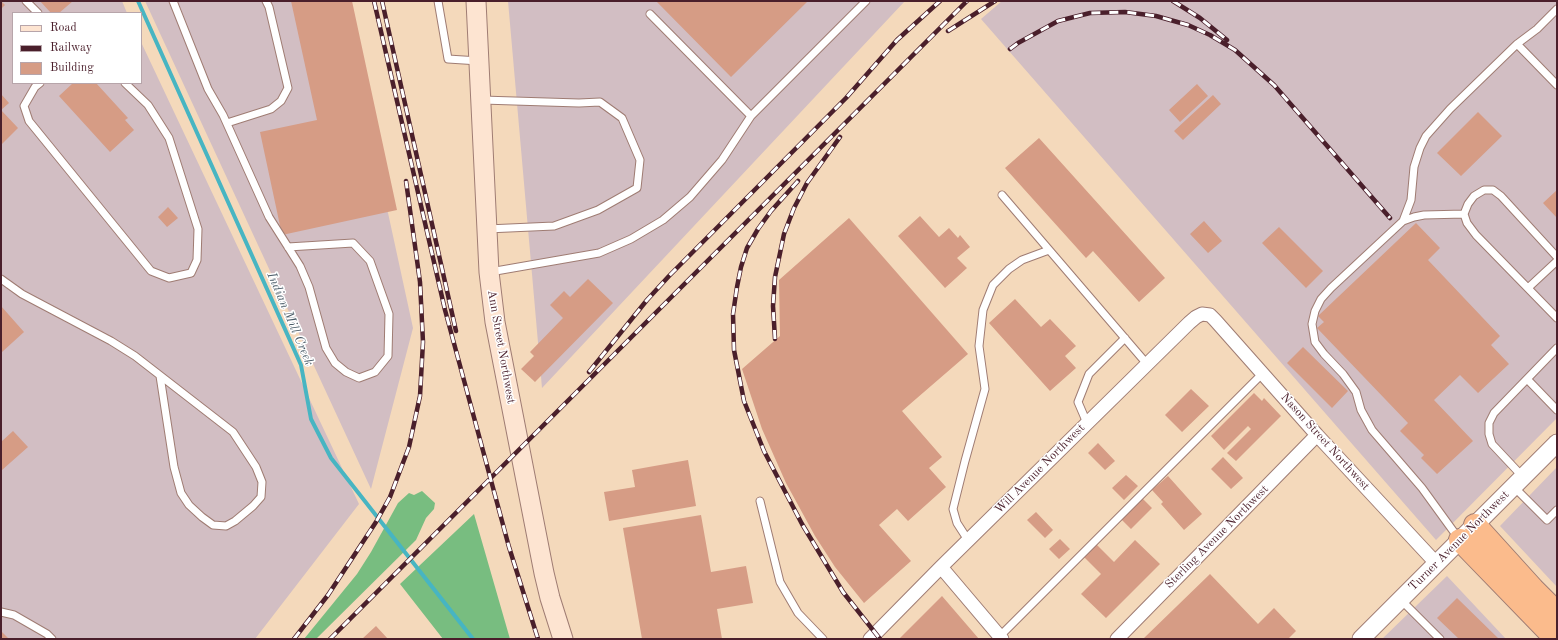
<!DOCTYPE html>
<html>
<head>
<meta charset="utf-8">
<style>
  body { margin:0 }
  #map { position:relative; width:1558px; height:640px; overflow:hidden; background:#f4d9bb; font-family:"Old Standard TT",serif }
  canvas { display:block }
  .frame { position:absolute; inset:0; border:2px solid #4a1f2b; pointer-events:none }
  .legend { position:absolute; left:12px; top:12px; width:130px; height:72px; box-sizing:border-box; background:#fff; border:1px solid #b7a5aa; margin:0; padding:5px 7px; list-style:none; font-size:12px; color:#4a1f2b }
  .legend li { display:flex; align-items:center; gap:8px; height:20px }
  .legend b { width:20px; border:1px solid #b7a5aa }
</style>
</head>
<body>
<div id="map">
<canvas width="1558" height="640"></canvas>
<div class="frame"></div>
<ul class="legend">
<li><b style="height:5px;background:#fde4d1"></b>Road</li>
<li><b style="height:5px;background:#4a1f2b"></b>Railway</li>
<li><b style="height:11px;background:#d69c85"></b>Building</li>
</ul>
</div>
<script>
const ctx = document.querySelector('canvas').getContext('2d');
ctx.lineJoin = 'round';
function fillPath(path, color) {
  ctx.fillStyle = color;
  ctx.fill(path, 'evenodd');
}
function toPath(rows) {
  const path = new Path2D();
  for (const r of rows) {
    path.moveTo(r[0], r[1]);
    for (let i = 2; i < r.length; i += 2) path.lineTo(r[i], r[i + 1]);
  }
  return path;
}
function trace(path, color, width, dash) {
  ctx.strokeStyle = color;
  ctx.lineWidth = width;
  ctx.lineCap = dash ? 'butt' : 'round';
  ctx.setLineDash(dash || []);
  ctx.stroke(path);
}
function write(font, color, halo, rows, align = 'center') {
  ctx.font = font + ' "Old Standard TT",serif';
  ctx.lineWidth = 3;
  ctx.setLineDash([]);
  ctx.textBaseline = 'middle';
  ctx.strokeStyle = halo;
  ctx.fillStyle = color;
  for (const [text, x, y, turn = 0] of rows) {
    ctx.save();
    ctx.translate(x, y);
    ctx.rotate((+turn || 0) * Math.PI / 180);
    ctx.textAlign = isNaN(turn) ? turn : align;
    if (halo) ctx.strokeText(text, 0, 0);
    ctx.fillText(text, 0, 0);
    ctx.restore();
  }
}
const industrial = toPath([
  [1,1,122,1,127,13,13,13,13,83,141,83,141,42,359,504,255,639,1,639],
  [145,1,342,1,413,328,371,489],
  [508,1,905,1,542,388],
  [1002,1,1557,1,1557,418,1436,540,981,19],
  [1557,467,1557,587,1500,526],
  [1447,576,1506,639,1382,639]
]);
const forest = toPath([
  [422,491,435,503,434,509,426,518,416,540,316,639,304,639,357,574,371,552,398,503,409,493,414,495],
  [474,514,510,639,443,639,400,584]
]);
const stream = toPath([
  [138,1,301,365,311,419,331,458,473,639]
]);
const building = toPath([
  [1,1,5,5,1,9],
  [40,1,73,1,59,13,51,13],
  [291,1,352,1,397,210,282,235,260,132,317,120],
  [656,1,808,1,731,77],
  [73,83,96,83,128,118,125,120,134,130,110,152,59,96],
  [1197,84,1208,96,1180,122,1169,110],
  [1,94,9,103,1,110,18,128,1,145],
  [1213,95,1221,104,1183,140,1174,131],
  [1478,112,1502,136,1461,176,1437,153],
  [1039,138,1165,278,1139,302,1093,251,1086,258,1005,168],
  [1557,190,1557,218,1543,203],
  [168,207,178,218,167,227,158,217],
  [920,216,939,237,949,228,958,238,960,235,970,247,957,258,967,268,945,288,898,236],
  [849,218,968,354,902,411,942,457,929,468,946,487,908,521,897,509,879,525,911,561,864,603,835,567,815,536,786,483,762,429,742,369,780,336,779,280],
  [1204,221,1222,241,1208,253,1190,234],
  [1416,223,1440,248,1428,260,1500,336,1491,345,1509,364,1478,393,1460,375,1434,400,1473,441,1437,474,1421,458,1424,455,1400,431,1408,423,1317,328,1324,322,1318,316],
  [1279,227,1323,271,1306,288,1262,243],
  [588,279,613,303,535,382,521,369,534,356,530,352,563,318,550,305,564,291,570,297],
  [1015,299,1041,327,1050,319,1076,346,1065,356,1076,368,1050,391,989,323],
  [1,306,24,332,2,352,1,351],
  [1303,347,1348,391,1332,408,1287,363],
  [1191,389,1209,406,1182,432,1165,415],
  [1254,393,1262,401,1264,398,1281,416,1236,461,1227,453,1251,429,1248,426,1224,450,1211,436],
  [13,431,28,447,2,470,1,442],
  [1098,443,1115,461,1105,470,1088,453],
  [1223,457,1243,478,1231,489,1211,469],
  [688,460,696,506,609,521,604,492,635,487,632,470],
  [1126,475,1138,486,1124,500,1112,488],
  [1168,476,1202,514,1184,530,1161,504,1163,502,1152,490],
  [1142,498,1152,508,1131,529,1121,519],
  [1036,512,1053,530,1045,538,1027,520],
  [701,515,711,572,746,566,753,603,717,609,722,639,642,639,623,528],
  [1060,539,1070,549,1059,559,1049,549],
  [1135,540,1160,564,1106,618,1081,594,1101,574,1083,556,1096,544,1114,562],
  [1210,574,1258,624,1274,608,1296,631,1288,639,1143,639],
  [942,596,979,639,899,639],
  [1457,598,1499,639,1459,639,1437,618],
  [376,626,388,639,362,639],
  [1,631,9,639,1,639]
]);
const service = toPath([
  [26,1,38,13],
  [173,1,208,89,223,115,269,217,288,247,300,266,309,287,326,348,335,363,346,372,359,378,375,372,388,356,389,314,370,261,353,243,288,247],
  [438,1,448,59,479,61],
  [1557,9,1537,29,1517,44,1557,85],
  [650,14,751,116],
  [40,83,35,87,24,106,29,121,151,271,169,278,191,273,197,260,198,229,169,138,148,105,125,83],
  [482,100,579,103,600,102,622,118,640,160,637,188,598,210,554,226,487,229],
  [227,123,271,109,281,101,288,88,269,7,266,1],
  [1002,195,1147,364],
  [1403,221,1411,200,1414,167,1420,148,1426,136,1450,109,1517,44],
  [1557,257,1501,196,1493,190,1484,190,1474,196,1468,204,1464,214,1467,223,1476,235,1557,318],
  [490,272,599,253,631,239,663,220,690,197,722,160,751,116,866,1],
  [1,279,22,294,111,341,135,356,233,432,256,467,262,482,261,497,253,506,235,521,226,526,213,525,202,517,189,505,181,493,174,467,160,376],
  [1528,288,1557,261],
  [1527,379,1557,410],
  [1087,423,1078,402,1089,374,1125,338],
  [1523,477,1492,444,1489,434,1489,423,1494,413,1557,348],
  [1514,487,1547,520,1557,510],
  [760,501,780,582,798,613,823,639],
  [1459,539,1422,488,1372,430,1361,410,1356,392,1343,374,1324,354,1315,342,1312,324,1315,311,1321,299,1331,288,1403,221,1414,217,1424,215,1464,214],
  [968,540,957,523,953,509,965,461,985,389,979,346,983,310,993,285,1009,269,1022,260,1049,250],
  [1401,600,1440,639],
  [1,612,14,615,47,634,52,639],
  [1000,636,1263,373]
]);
const minor = toPath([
  [941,567,1002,639],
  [870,639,941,567,1189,323,1196,317,1202,314,1210,315,1215,320,1317,435,1436,563],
  [1117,639,1317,435]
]);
const tertiary = toPath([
  [1361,639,1557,443]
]);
const secondary = toPath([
  [476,1,489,272,495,322,544,573,550,598,563,639]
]);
const motorway = toPath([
  [1475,525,1533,589,1557,613],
  [1460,540,1556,639]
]);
const rail = toPath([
  [374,1,445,310,509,547,538,639],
  [382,1,456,331],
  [1173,1,1200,18,1227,40],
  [948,31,995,1],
  [1010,49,1018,43,1058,21,1090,13,1125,12,1156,16,1188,25,1210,35,1235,50,1274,85,1390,218],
  [798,181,771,211,758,229,747,248,741,267,737,287,733,314,734,350,744,401,764,451,802,524,843,592,880,639],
  [775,339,773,306,775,277,784,234,794,208,807,183,840,137],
  [589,372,647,300,669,276,846,98,897,40,940,1],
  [294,639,328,595,376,522,390,497,409,447,420,396,423,342,420,282,406,181],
  [330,639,967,1]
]);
const streetNames = [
  ["Ann Street Northwest",501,347,80],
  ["Nason Street Northwest",1325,442,48],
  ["Will Avenue Northwest",1040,469,-45],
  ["Sterling Avenue Northwest",1217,537,-45],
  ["Turner Avenue Northwest",1459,541,-45]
];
const waterNames = [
  ["Indian Mill Creek",290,319,67]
];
fillPath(industrial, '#d2bec3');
fillPath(forest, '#78bd80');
trace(stream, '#47b5c2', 4);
fillPath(building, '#d69c85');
trace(service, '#9f7c73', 9);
trace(minor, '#9f7c73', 15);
trace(tertiary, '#9f7c73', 19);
trace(secondary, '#9f7c73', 21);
trace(motorway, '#9f7c73', 24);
trace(service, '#fff', 7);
trace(minor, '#fff', 13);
trace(tertiary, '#fff', 17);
trace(secondary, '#fde4d1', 19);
trace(motorway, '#fbbb8c', 22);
trace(rail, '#4a1f2b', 4.5);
trace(rail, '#fff', 3, [9]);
write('12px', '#4a1f2b', '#fff', streetNames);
write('italic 13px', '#495b67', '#fff', waterNames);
</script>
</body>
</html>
